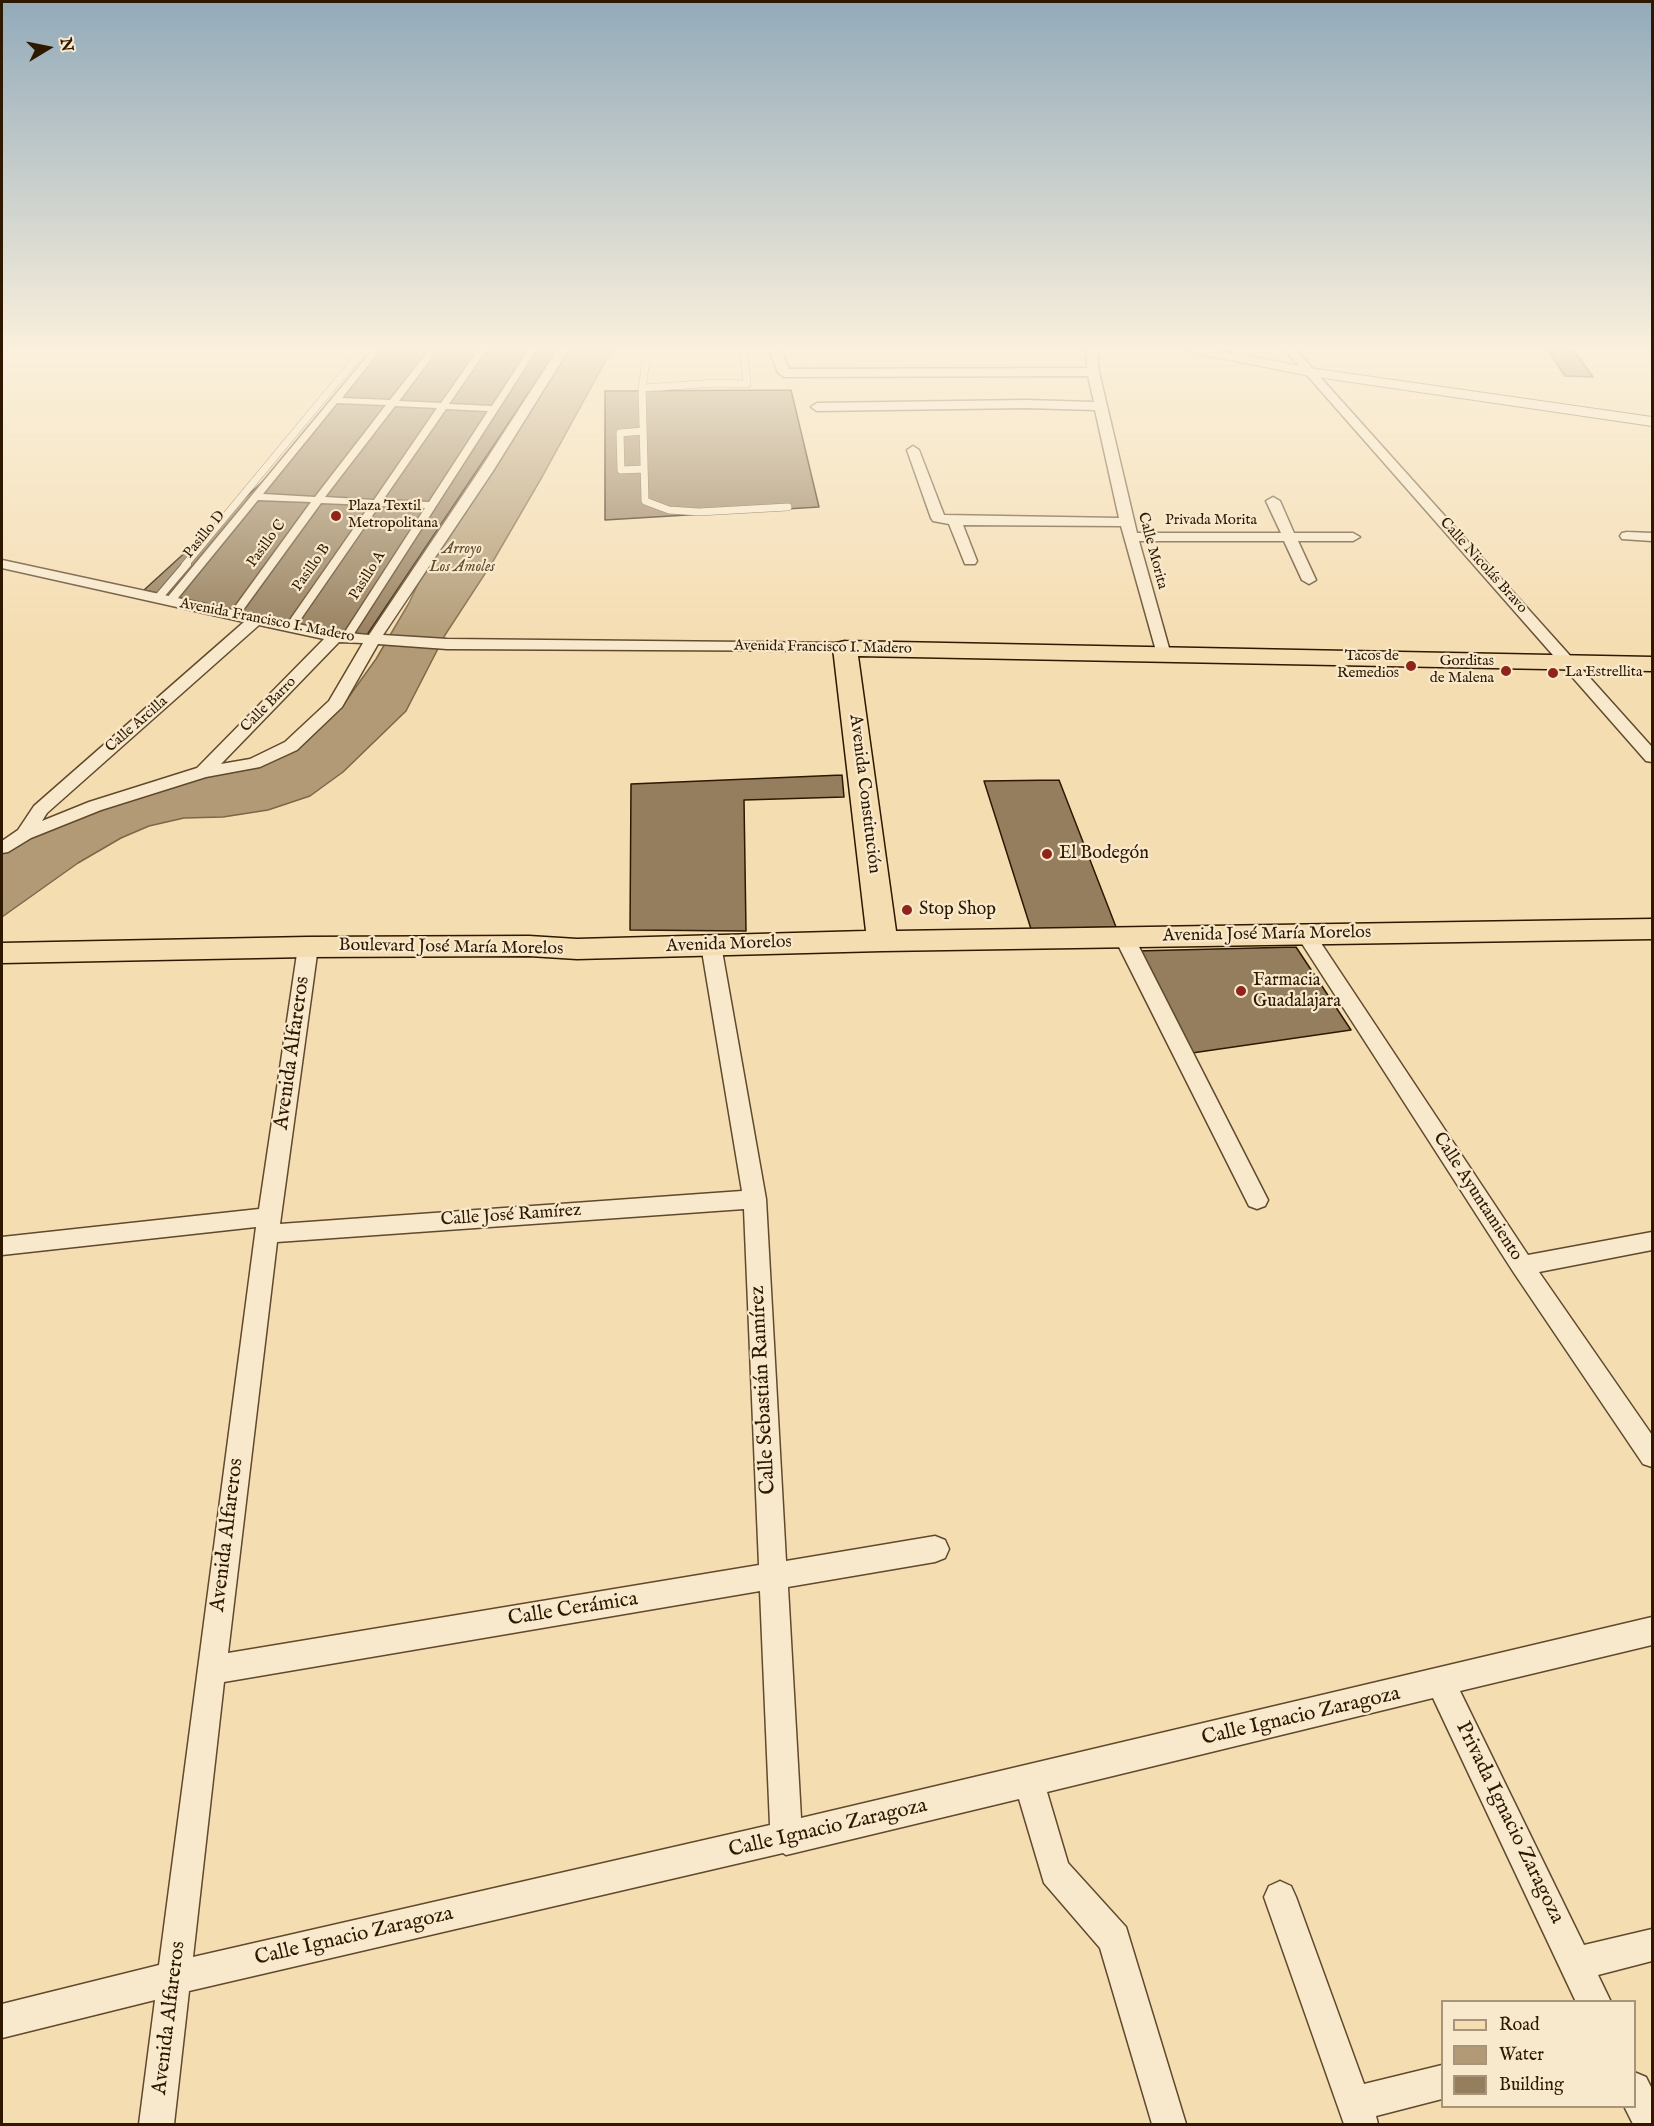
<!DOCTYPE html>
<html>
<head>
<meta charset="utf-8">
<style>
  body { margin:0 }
  #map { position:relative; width:1654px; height:2126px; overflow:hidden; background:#f5ddb2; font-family:"IM FELL English",serif }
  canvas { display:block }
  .frame { position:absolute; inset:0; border:3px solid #2e1800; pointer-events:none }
  .legend { position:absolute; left:1441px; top:2000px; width:195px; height:108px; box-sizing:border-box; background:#f8e9cd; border:2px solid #a7957b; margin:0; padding:8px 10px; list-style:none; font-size:18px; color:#2e1800 }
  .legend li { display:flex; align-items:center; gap:12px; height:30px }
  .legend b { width:30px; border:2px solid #a7957b }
  .north { position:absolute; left:18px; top:18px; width:60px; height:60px; -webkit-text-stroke:4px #f8e9cd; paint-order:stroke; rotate:80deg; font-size:16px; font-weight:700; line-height:24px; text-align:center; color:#2e1800 }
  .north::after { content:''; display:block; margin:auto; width:21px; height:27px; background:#2e1800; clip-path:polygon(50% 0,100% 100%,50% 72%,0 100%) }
</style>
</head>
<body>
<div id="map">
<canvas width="1654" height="2126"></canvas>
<div class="frame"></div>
<ul class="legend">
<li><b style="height:8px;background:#f5ddb2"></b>Road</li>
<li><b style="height:16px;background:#b19a75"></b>Water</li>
<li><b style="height:16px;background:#957e5d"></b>Building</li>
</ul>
<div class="north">N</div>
</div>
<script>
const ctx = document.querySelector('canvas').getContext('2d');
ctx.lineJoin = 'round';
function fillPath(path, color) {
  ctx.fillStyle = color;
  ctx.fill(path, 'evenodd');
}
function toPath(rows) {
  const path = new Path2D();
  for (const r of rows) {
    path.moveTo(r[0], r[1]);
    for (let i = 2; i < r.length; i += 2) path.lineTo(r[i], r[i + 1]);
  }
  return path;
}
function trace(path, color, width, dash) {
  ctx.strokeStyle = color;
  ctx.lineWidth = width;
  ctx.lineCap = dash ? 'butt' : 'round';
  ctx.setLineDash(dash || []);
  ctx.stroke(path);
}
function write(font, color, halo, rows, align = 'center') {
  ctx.font = font + ' "IM FELL English",serif';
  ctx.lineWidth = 4.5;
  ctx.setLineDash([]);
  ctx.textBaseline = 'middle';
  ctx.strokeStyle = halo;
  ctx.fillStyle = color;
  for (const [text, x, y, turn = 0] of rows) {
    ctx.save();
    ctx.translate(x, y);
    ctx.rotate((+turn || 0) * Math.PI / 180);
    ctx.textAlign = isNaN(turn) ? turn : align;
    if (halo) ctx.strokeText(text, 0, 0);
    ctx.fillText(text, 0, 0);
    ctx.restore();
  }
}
const water = toPath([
  [564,349,612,349,542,477,492,563,445,635,406,711,343,772,310,796,268,810,223,817,184,818,149,826,121,838,78,863,2,917,2,850,38,831,143,791,254,765,343,705,376,659,409,603,433,552,487,472,564,349]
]);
const building = toPath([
  [380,349,558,349,365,638,331,633,144,590,306,442,380,349],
  [1547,349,1573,349,1593,377,1565,376,1547,349],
  [791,390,819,507,605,520,605,391,791,390],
  [842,775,844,797,744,800,746,931,630,930,631,784,842,775],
  [1059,780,1116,927,1031,929,984,781,1059,780],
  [1296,947,1351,1030,1192,1053,1135,951,1296,947]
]);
const serviceFar1 = toPath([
  [648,349,642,388,645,501,669,510,699,512,788,507],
  [642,388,717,383,747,384,743,349],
  [643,431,620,433,621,470,644,469],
  [185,565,364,349]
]);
const service = toPath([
  [158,598,187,564]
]);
const pedestrian = toPath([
  [373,349,381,349,342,398,390,400,430,349,438,349,399,401,441,403,479,349,487,349,449,404,492,406,529,349,537,349,350,640,346,641,341,638,425,508,379,506,294,629,286,629,285,627,370,505,321,503,238,617,234,618,229,615,311,502,258,500,174,603,166,603,166,599,373,349],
  [337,403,386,405,315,497,263,494,337,403],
  [395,406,437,408,374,500,325,497,395,406],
  [446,409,488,411,429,502,383,500,446,409]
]);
const minor = toPath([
  [2,349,7,349,8,350,2,353,2,349],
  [558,349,569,349,493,471,383,635,447,639,845,643,853,648,850,651,447,649,378,644,342,707,297,750,260,767,206,777,101,810,31,838,8,852,2,853,2,841,18,830,34,806,244,622,2,568,2,560,335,632,369,635,479,471,558,349],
  [259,625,324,639,197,768,89,802,42,821,47,813,259,625],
  [339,642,363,643,329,701,285,742,250,759,221,764,339,642],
  [769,349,780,349,789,369,1087,368,1086,349,1097,349,1099,372,1137,533,1281,533,1266,501,1273,497,1280,501,1294,533,1353,533,1360,537,1353,541,1298,541,1316,580,1309,584,1302,580,1284,541,1139,541,1171,655,1168,658,1158,658,1121,526,963,525,977,561,975,564,965,564,949,524,933,521,931,518,907,450,913,446,919,450,944,515,1119,518,1095,410,1026,408,817,411,811,407,817,403,1026,400,1094,402,1088,376,784,377,778,373,769,349],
  [1284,349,1295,349,1652,747,1652,762,1646,761,1284,349],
  [1627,532,1652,533,1652,541,1622,539,1620,536,1622,533,1627,532],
  [1306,929,1313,931,1528,1255,1652,1232,1652,1250,1539,1272,1652,1435,1652,1467,1643,1464,1514,1273,1299,939,1296,935,1299,931,1306,929],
  [1124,931,1131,933,1134,937,1268,1200,1265,1206,1257,1209,1249,1206,1246,1200,1114,937,1117,933,1124,931],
  [711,939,718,941,721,945,766,1199,786,1561,935,1536,945,1540,949,1549,945,1558,935,1562,788,1587,801,1818,1652,1617,1652,1645,1460,1691,1584,1945,1652,1929,1652,1961,1598,1975,1611,2002,1576,2002,1433,1698,1047,1792,1068,1863,1126,1927,1186,2124,1152,2124,1100,1948,1044,1883,1019,1799,786,1855,783,1853,189,1991,174,2124,139,2124,155,2000,2,2038,2,2004,159,1965,256,1227,2,1255,2,1237,259,1209,298,947,301,942,308,941,315,942,318,947,280,1224,742,1191,701,945,704,941,711,939],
  [744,1209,759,1565,228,1653,277,1242,744,1209],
  [760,1591,770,1825,193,1957,224,1682,760,1591],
  [1280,1881,1291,1886,1296,1897,1364,2084,1442,2065,1442,2099,1376,2116,1378,2124,1344,2124,1264,1897,1269,1886,1280,1881],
  [1634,2072,1646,2077,1652,2089,1652,2124,1633,2124,1624,2106,1634,2106,1634,2072]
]);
const tertiary = toPath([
  [1187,349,1213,349,1310,368,1652,417,1652,426,1310,376,1194,353,1187,349]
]);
const primary = toPath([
  [845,641,1652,657,1652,671,858,656,896,931,1652,919,1652,939,882,951,577,959,529,956,308,957,2,963,2,943,308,937,529,936,577,939,866,931,833,648,836,643,845,641]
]);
const markers = [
  [336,516,6,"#8f2418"],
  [1411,666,6,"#8f2418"],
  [1506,671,6,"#8f2418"],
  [1553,673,6,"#8f2418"],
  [1047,854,6,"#8f2418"],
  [907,910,6,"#8f2418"],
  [1241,991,6,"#8f2418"]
];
const farPoinames = [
  ["Plaza Textil",348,507],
  ["Metropolitana",348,524],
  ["Tacos de",1399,657,"right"],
  ["Remedios",1399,674,"right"],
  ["Gorditas",1494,662,"right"],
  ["de Malena",1494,679,"right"],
  ["La Estrellita",1565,673]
];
const farStreetnames = [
  ["Privada Morita",1211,521],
  ["Pasillo D",205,535,-51],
  ["Pasillo C",267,544,-54],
  ["Calle Morita",1152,551,75],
  ["Calle Nicolás Bravo",1483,566,48],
  ["Pasillo B",312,568,-55],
  ["Pasillo A",368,576,-58],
  ["Avenida Francisco I. Madero",267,621,11],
  ["Avenida Francisco I. Madero",823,648,1],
  ["Calle Barro",269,705,-45],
  ["Calle Arcilla",137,725,-41]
];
const farWaternames = [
  ["Arroyo",462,550],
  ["Los Amoles",462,568]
];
const streetNames = [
  ["Avenida Constitución",864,794,83],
  ["Avenida José María Morelos",1267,935,-1],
  ["Avenida Morelos",729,945,-2],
  ["Boulevard José María Morelos",451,948,1],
  ["Calle Ayuntamiento",1477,1197,57],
  ["Calle José Ramírez",511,1216,-4]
];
const poiNames = [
  ["El Bodegón",1059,854],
  ["Stop Shop",919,910],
  ["Farmacia",1253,981],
  ["Guadalajara",1253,1002]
];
const nearStreetnames = [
  ["Avenida Alfareros",293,1053,-82],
  ["Calle Sebastián Ramírez",764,1390,-93],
  ["Avenida Alfareros",228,1535,-83],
  ["Calle Cerámica",573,1610,-9],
  ["Calle Ignacio Zaragoza",1301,1717,-13],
  ["Privada Ignacio Zaragoza",1509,1823,64],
  ["Calle Ignacio Zaragoza",828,1829,-13],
  ["Calle Ignacio Zaragoza",354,1937,-13],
  ["Avenida Alfareros",170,2018,-83]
];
fillPath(water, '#b19a75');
trace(water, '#7d6646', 1.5);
fillPath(building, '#957e5d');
trace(building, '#2e1800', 1.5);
trace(serviceFar1, '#60492c', 8);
trace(service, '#60492c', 10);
trace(pedestrian, '#60492c', 3);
trace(minor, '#60492c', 3);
trace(tertiary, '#60492c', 2);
trace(primary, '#2e1800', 3);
trace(serviceFar1, '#f8e9cd', 7);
trace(service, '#f8e9cd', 8);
fillPath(pedestrian, '#f8e9cd');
fillPath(minor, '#f8e9cd');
fillPath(tertiary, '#f8e9cd');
fillPath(primary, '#f5ddb2');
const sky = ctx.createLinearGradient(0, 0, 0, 646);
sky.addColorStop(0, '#92aaba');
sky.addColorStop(0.54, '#faf0dc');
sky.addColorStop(1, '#faf0dc00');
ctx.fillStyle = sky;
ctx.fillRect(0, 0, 1654, 646);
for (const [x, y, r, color] of markers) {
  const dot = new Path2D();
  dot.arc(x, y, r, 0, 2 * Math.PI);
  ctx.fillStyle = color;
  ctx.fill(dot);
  trace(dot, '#f8e9cd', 2);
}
write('15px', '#2e1800', '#f8e9cd', farPoinames, 'left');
write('15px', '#2e1800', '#f8e9cd', farStreetnames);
write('italic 16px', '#624c2f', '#f8e9cd', farWaternames);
write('18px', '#2e1800', '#f8e9cd', streetNames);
write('18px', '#2e1800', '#f8e9cd', poiNames, 'left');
write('21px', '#2e1800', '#f8e9cd', nearStreetnames);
</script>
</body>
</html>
